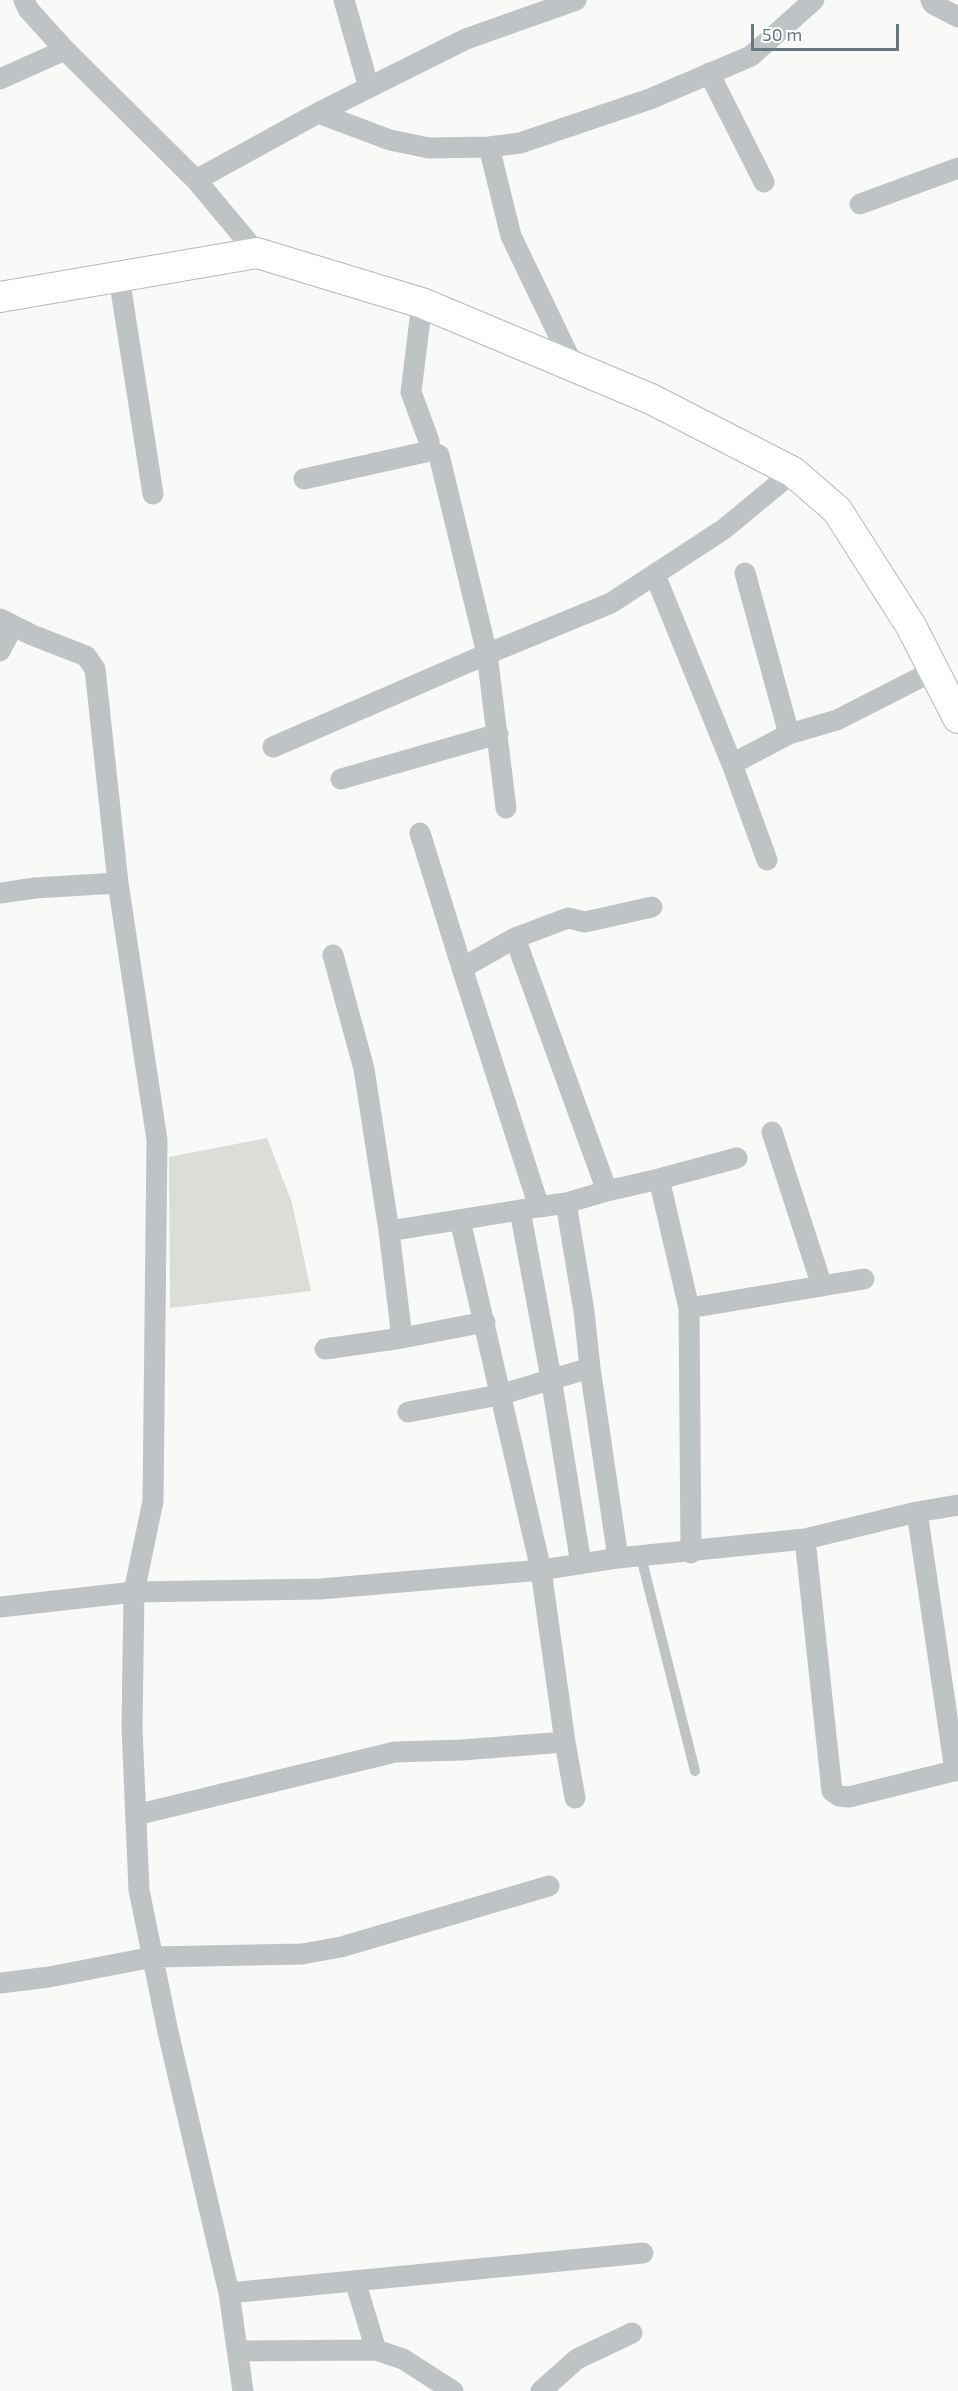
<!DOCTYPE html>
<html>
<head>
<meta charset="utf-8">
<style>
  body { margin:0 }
  #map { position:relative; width:958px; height:2391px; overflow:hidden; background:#f9f9f7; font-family:"Exo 2",sans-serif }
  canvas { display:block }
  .scale { position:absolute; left:751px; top:24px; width:148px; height:27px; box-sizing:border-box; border:3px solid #667880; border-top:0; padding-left:8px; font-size:18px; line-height:21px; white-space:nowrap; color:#667880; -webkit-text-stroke:4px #fff; paint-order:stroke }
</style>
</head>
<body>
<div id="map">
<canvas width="958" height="2391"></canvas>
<div class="scale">50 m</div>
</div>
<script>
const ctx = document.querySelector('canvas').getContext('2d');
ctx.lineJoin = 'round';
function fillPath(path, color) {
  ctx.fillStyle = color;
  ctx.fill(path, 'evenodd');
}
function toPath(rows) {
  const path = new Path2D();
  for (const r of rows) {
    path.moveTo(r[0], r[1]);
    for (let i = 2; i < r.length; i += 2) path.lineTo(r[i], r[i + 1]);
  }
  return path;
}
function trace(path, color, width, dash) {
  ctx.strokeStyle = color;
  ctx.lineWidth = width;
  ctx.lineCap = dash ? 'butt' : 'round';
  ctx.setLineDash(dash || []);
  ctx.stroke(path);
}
const green = toPath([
  [267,1138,292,1203,311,1291,170,1308,169,1157]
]);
const lane = toPath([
  [641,1557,695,1771]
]);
const street = toPath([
  [24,0,28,9,65,50,196,180,257,253],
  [344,0,369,88],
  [931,0,933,4,958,17],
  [709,73,764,182],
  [0,79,65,50],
  [318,113,390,140,429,148,489,147,520,143,650,99,751,56,814,0],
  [489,147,511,236,574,367],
  [196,180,318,113,466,39,576,0],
  [860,204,958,168],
  [119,277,153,494],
  [422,303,411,392,429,441,430,451],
  [304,479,430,451,439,455,487,654,611,603,724,529,793,472],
  [745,573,789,734],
  [655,575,732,764,767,860],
  [0,619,32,635,86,656,95,669,118,883,157,1140,153,1501,134,1592,132,1728,139,1890,168,2032,229,2293,243,2391],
  [0,651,13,626],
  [273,747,487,654,506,808],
  [732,764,789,734,837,720,933,671],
  [341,779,498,734],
  [420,833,462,968],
  [0,893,35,888,118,883],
  [515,938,568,918,585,922,652,907],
  [333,955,364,1069,389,1231,539,1207],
  [772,1132,822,1286],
  [659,1179,737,1158],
  [566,1203,607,1191],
  [520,1210,551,1378,581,1564],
  [460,1220,541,1570,565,1742,575,1798],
  [389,1231,402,1338],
  [689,1308,864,1279],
  [325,1349,402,1338,485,1322],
  [408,1412,499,1395,590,1368],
  [917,1512,958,1505],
  [805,1539,917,1512,955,1771],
  [618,1558,590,1368,584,1311,566,1203,539,1207,462,968,515,938,607,1191,659,1179,689,1308,691,1553],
  [0,1607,134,1592,320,1589,541,1570,618,1558,805,1539,832,1791,839,1796,849,1797,958,1770],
  [136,1815,395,1752,462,1750,565,1742],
  [0,1983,49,1977,153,1957,302,1954,341,1947,549,1886],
  [355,2281,376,2350],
  [229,2293,643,2253],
  [237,2351,376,2350,403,2359,453,2391],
  [541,2391,577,2359,632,2333]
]);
const secondary = toPath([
  [0,297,257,253,422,303,651,399,793,472,837,510,911,626,958,718]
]);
fillPath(green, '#daded6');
trace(secondary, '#b3babd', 32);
trace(lane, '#bec4c6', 10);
trace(street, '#bec4c6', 21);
trace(secondary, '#fff', 30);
</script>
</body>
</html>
